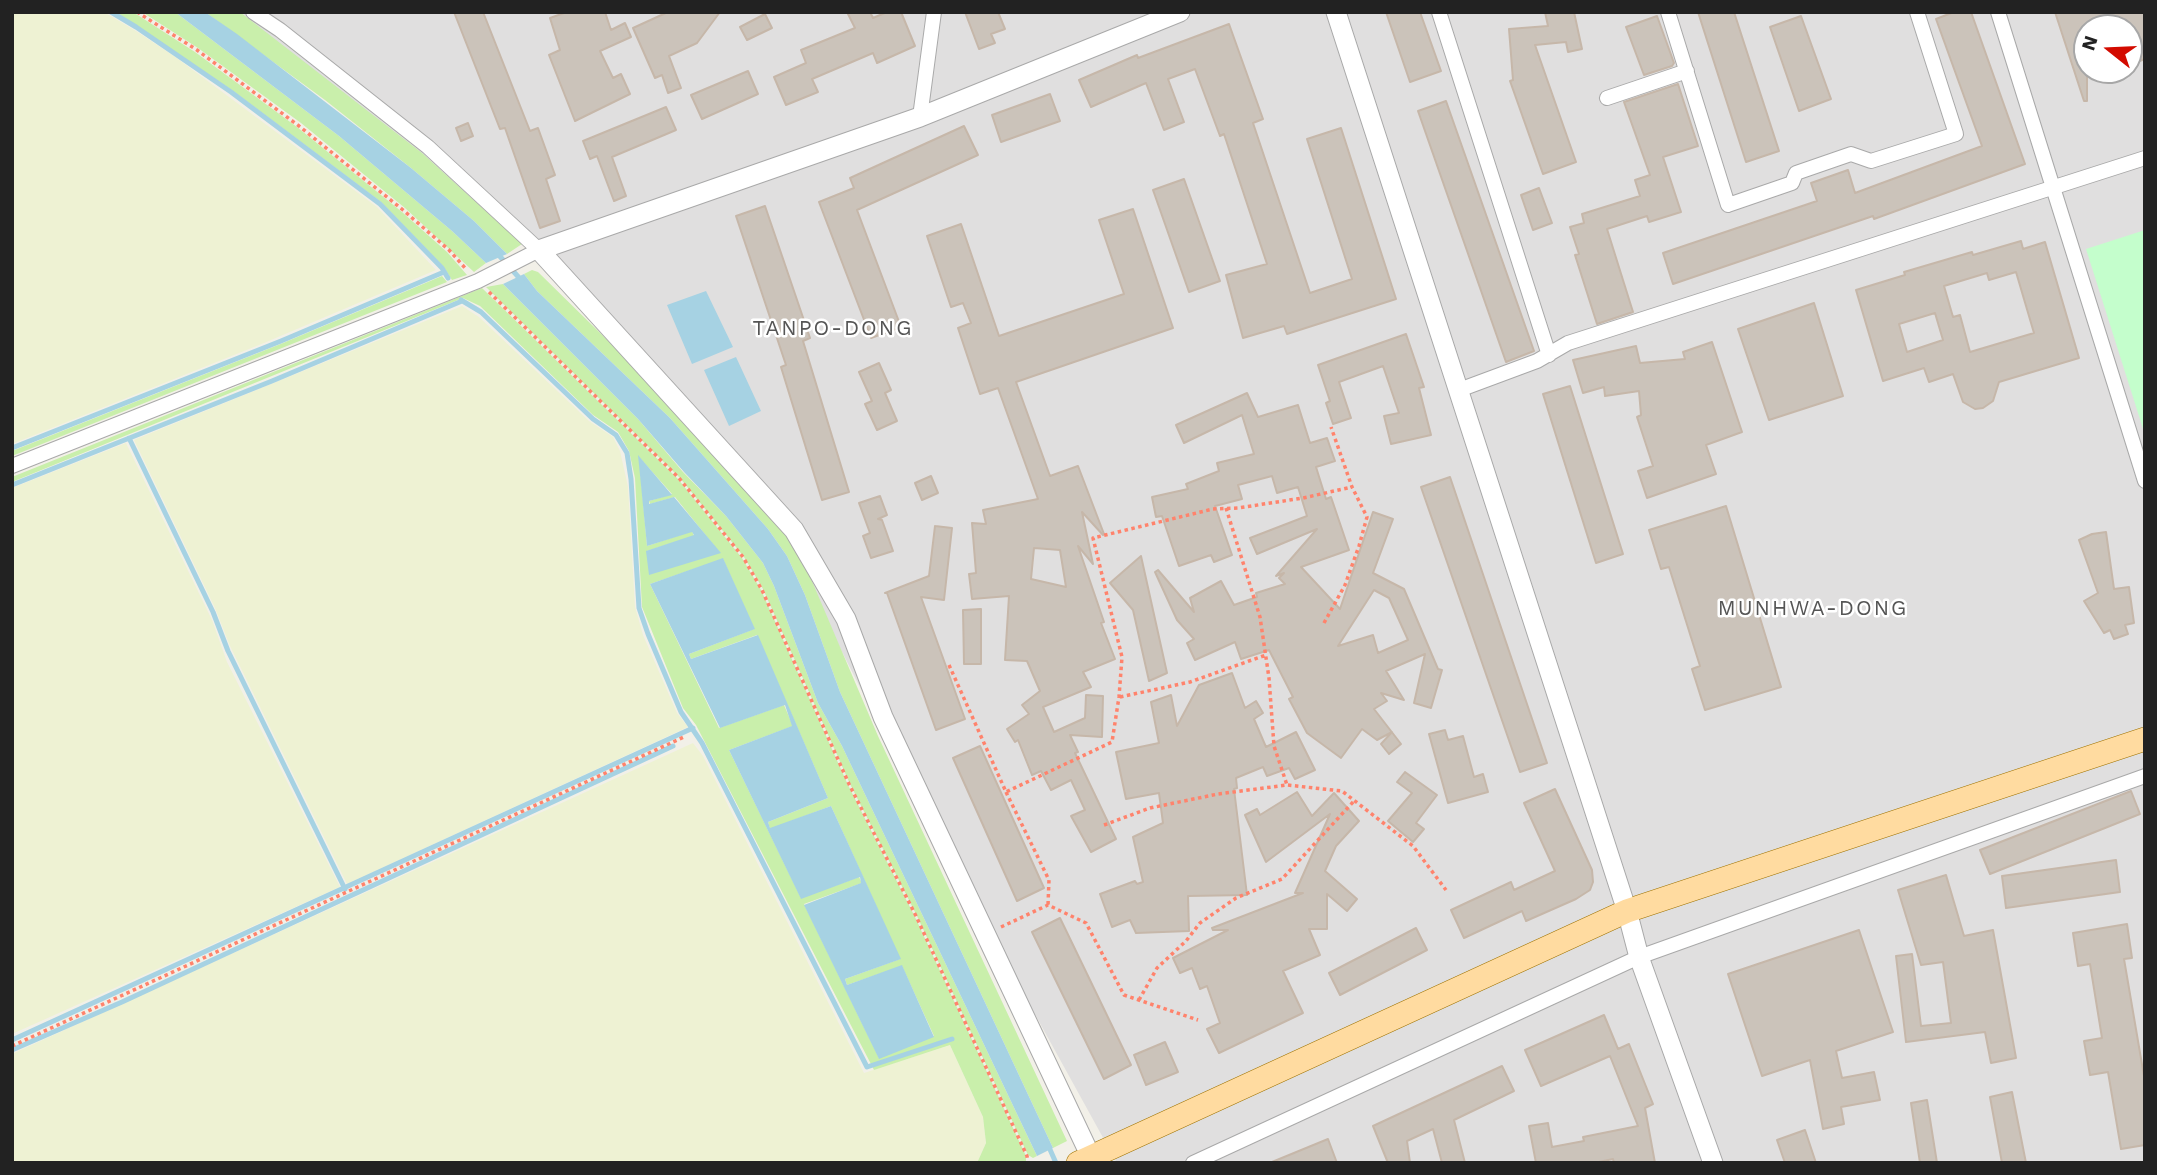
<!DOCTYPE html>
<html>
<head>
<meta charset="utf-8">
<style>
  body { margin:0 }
  #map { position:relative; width:2157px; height:1175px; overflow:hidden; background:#f2f0e8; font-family:"Work Sans",sans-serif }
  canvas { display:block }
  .frame { position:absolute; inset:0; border:14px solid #222; pointer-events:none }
  .north { position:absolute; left:2073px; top:14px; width:70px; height:70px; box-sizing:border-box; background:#fff; border:2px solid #a7a7a7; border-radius:50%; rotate:288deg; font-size:19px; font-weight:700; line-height:28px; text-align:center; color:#222 }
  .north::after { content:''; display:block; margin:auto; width:24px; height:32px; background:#d30b00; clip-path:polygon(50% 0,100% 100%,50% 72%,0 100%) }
</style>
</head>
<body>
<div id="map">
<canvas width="2157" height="1175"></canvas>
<div class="frame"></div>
<div class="north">N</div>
</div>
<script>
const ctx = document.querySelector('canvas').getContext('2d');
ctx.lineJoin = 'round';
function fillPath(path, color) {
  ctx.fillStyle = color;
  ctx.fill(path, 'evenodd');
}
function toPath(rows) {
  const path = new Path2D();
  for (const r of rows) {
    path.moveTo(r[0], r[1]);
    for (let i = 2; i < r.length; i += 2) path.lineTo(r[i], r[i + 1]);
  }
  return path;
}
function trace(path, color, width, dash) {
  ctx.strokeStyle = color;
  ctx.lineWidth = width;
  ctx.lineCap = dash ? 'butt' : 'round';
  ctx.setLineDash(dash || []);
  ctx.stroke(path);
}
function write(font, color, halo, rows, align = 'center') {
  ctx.font = font + ' "Work Sans",sans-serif';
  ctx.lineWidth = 5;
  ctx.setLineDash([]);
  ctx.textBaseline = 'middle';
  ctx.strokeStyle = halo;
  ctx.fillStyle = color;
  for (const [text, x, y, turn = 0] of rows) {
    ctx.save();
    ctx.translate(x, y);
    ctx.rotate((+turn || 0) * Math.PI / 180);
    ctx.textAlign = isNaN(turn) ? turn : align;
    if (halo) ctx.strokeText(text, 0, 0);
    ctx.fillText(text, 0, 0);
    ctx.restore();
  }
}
const residential = toPath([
  [240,12,2145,12,2145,1163,1117,1163,918,802,758,486,509,231],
  [2087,28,2129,28,2129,70,2087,70]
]);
const farmland = toPath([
  [12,12,104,12,136,31,174,56,377,207,436,270,264,343,12,444],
  [462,306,479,317,589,421,613,437,620,451,628,487,635,607,643,635,677,713,688,727,347,884,230,646,215,608,134,440],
  [126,443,212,620,227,662,340,887,12,1034,12,488],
  [693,743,703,756,864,1073,950,1045,983,1117,986,1143,977,1163,12,1163,12,1054]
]);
const grass = toPath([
  [116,12,133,12,195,52,297,127,402,212,447,252,467,275,452,280,443,266,381,202,233,91],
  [142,12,175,12,339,136,452,231,486,263,474,272,405,208,301,123,198,48],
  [205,12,240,12,422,153,522,244,507,254,474,221,411,168,325,100],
  [532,270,538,272,646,378,797,546,878,736,1067,1141,1053,1148,840,692,805,595,787,556,768,529,670,418,537,291,524,274],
  [442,276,447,282,12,456,12,451,283,343],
  [503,284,638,419,683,472,726,516,763,563,774,586,818,703,842,746,1037,1156,1033,1158,1028,1155,917,916,850,784,763,589,744,557,680,478,486,287],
  [482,288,678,479,742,558,761,590,848,785,915,917,1026,1156,1026,1163,977,1163,986,1143,983,1117,950,1045,874,1070,696,725,683,708,651,629,642,607,635,478,629,451,618,432,593,415,480,306,463,298,12,482,12,477],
  [639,457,672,494,649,501,650,504,675,497,720,553,647,551,694,536,692,531,647,546],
  [723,559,754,629,689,654,691,659,757,635,828,798,768,822,770,829,831,806,900,959,845,979,847,985,902,966,934,1036,879,1058,804,904,862,883,859,877,801,898,729,750,793,726,784,705,719,728,650,584]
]);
const park = toPath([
  [2145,230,2145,435,2086,249]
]);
const water = toPath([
  [175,12,205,12,237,34,411,168,474,221,507,254,486,263,452,231,339,136],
  [524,274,537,291,670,418,768,529,787,556,805,595,840,692,1053,1148,1037,1156,842,746,818,703,774,586,763,563,726,516,684,472,638,419,503,284],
  [706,291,733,347,692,364,667,305],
  [736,357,761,411,729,426,704,370],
  [638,455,672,495,649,501,649,504,674,497,721,553,649,575,646,551,694,535,692,532,647,546],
  [723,558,755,629,689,654,691,659,758,635,828,798,768,822,770,828,831,806,901,959,845,979,847,985,902,965,934,1037,879,1059,804,905,861,883,860,877,801,899,729,750,792,726,785,705,720,728,650,584]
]);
const stream = toPath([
  [111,12,136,27,231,92,380,204,442,268,448,278],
  [496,252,522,281],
  [461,300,481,312,593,419,616,435,627,453,631,479,639,608,648,634,681,712,702,743,867,1067,952,1039],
  [129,438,213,612,228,651,345,889],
  [12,448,281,341,444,272],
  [12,485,272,381,462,301],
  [12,1040,693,728],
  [12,1050,122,1002,673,746],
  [1048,1145,1056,1163]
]);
const building = toPath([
  [454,12,483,12,530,131,538,128,555,175,546,179,560,221,540,228,505,128,500,129,454,12],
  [567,12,605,12,611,30,625,23,631,37,600,51,613,78,621,74,630,94,575,121,549,55,560,50,550,18,567,12],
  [668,12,720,12,697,43,669,56,681,88,668,93,662,75,655,78,633,28,668,12],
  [847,12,870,12,873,18,887,12,901,12,915,46,877,63,873,53,812,79,818,92,786,105,774,77,806,63,801,50,855,28,847,12],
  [965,12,998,12,1005,29,991,34,995,43,979,49,965,12],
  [1386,12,1420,12,1441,71,1410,82,1386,12],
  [1545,12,1574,12,1582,49,1568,52,1566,42,1535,45,1576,162,1543,174,1510,81,1513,80,1509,29,1548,26,1545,12],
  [1698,12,1734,12,1779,151,1746,162,1698,12],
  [1954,12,1971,12,2025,164,1874,219,1873,216,1673,284,1663,253,1817,201,1811,183,1848,170,1855,193,1982,146,1936,19,1954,12],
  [2055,12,2145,12,2145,59,2129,65,2129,28,2087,28,2087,101,2084,101,2055,12],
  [765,14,772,28,747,40,740,27,765,14],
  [1657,16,1674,63,1672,66,1644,75,1626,27,1657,16],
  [1801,16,1831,99,1799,111,1770,27,1801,16],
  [1229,24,1263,119,1253,123,1310,293,1352,279,1307,139,1341,128,1396,299,1287,334,1284,326,1243,338,1226,275,1267,264,1224,134,1220,136,1195,69,1168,79,1184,122,1164,130,1146,83,1091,107,1079,80,1137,55,1138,58,1229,24],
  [748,71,758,94,702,119,691,95,748,71],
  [1678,84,1698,146,1663,157,1681,212,1649,222,1647,216,1607,229,1633,312,1597,324,1575,255,1579,254,1570,227,1584,223,1582,214,1640,196,1635,180,1650,175,1624,102,1678,84],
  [1050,94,1060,121,1001,142,992,115,1050,94],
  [1446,101,1534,351,1506,362,1418,111,1446,101],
  [666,107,676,130,612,157,626,196,614,201,597,156,590,159,583,141,666,107],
  [468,123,473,136,461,141,456,128,468,123],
  [964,126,978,155,857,210,901,327,871,338,819,202,854,188,850,178,964,126],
  [1184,179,1220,281,1189,292,1153,190,1184,179],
  [1539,188,1552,223,1533,230,1521,195,1539,188],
  [765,206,810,338,803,341,849,492,822,500,781,367,786,365,736,216,765,206],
  [1133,209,1173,328,1016,382,1050,476,1078,466,1104,534,1103,535,1082,512,1093,564,1078,546,1104,622,1101,623,1115,659,1083,672,1091,687,1043,707,1054,732,1085,718,1086,695,1103,696,1102,737,1070,735,1078,752,1075,753,1116,839,1091,852,1071,816,1085,810,1071,780,1051,790,1041,771,1032,775,1018,740,1015,742,1007,729,1029,714,1022,705,1040,691,1027,661,1005,660,1009,596,972,599,969,574,976,573,972,523,986,524,983,510,1038,499,998,388,980,394,958,328,971,323,963,303,951,307,927,236,961,224,999,336,1124,294,1099,220,1133,209],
  [1034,548,1060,550,1066,587,1031,579,1034,548],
  [2021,241,2023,249,2045,242,2079,358,1999,382,1993,401,1983,408,1975,409,1963,402,1953,374,1929,382,1924,368,1883,381,1856,290,1905,275,1904,272,1972,252,1973,255,2021,241],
  [2016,272,2034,333,1970,352,1960,315,1953,317,1944,286,1987,273,1989,280,2016,272],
  [1935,313,1943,340,1907,352,1899,324,1935,313],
  [1814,303,1843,396,1769,420,1738,329,1814,303],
  [1406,334,1424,387,1419,388,1431,435,1391,444,1384,416,1399,413,1383,366,1339,382,1351,418,1333,424,1326,403,1330,401,1318,365,1406,334],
  [1712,342,1742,432,1706,445,1716,474,1647,498,1638,471,1653,466,1637,417,1641,415,1639,391,1605,396,1604,387,1583,393,1573,360,1636,346,1640,363,1685,359,1683,352,1712,342],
  [879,363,891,390,885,393,897,421,877,430,865,404,872,401,859,372,879,363],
  [1570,386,1623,554,1596,563,1543,394,1570,386],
  [1247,393,1258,417,1298,405,1310,443,1327,438,1335,461,1316,467,1326,499,1331,497,1349,550,1301,567,1340,609,1373,512,1393,519,1373,573,1404,589,1438,669,1442,670,1431,708,1414,703,1425,654,1386,671,1404,700,1381,693,1387,701,1374,709,1401,744,1389,754,1381,744,1392,732,1377,740,1362,729,1341,758,1307,733,1289,699,1293,697,1269,650,1241,659,1235,642,1195,660,1187,643,1194,639,1177,620,1155,572,1158,570,1194,612,1190,598,1221,581,1234,605,1257,597,1256,593,1285,584,1279,578,1284,573,1276,576,1317,529,1257,554,1250,538,1307,516,1298,487,1277,493,1272,476,1238,485,1242,499,1215,506,1232,555,1214,562,1211,555,1179,566,1162,516,1156,517,1152,497,1188,489,1186,484,1219,471,1217,463,1254,454,1242,415,1184,443,1176,425,1247,393],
  [1374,590,1389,598,1408,640,1378,653,1373,635,1338,646,1374,590],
  [931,476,938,493,922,500,915,483,931,476],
  [1450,477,1547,763,1520,772,1421,487,1450,477],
  [880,496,887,515,878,519,882,520,893,551,871,558,863,536,870,533,859,503,880,496],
  [1726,506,1781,687,1705,710,1692,669,1700,666,1669,567,1661,569,1649,530,1726,506],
  [935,526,952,528,944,600,921,597,965,719,936,730,887,593,885,593,929,576,935,526],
  [2106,532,2114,589,2129,587,2134,623,2125,625,2128,634,2114,639,2110,630,2104,633,2084,601,2098,593,2079,540,2092,534,2106,532],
  [1141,556,1167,673,1149,681,1133,610,1110,583,1141,556],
  [981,609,981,664,964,664,963,610,981,609],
  [1232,673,1245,708,1256,701,1263,713,1254,719,1266,747,1296,732,1315,770,1295,779,1289,768,1267,776,1263,767,1236,778,1237,788,1234,789,1247,895,1188,896,1189,931,1136,933,1130,920,1112,927,1100,894,1135,881,1137,884,1143,882,1133,837,1163,823,1159,793,1126,799,1116,752,1159,743,1151,702,1171,695,1177,726,1199,685,1232,673],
  [1445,730,1448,740,1463,736,1474,777,1483,774,1488,792,1448,803,1429,734,1445,730],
  [980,746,1044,888,1017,901,953,758,980,746],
  [1405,772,1437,795,1416,823,1424,829,1413,842,1388,821,1412,793,1397,782,1405,772],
  [1555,789,1592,870,1593,882,1590,890,1576,899,1526,921,1522,911,1464,938,1451,910,1511,882,1514,890,1555,871,1524,803,1555,789],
  [2131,791,2140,814,1990,874,1980,850,2131,791],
  [1297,792,1312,816,1334,793,1359,821,1336,846,1325,871,1357,899,1347,911,1327,894,1327,929,1309,929,1320,955,1283,971,1303,1013,1219,1053,1207,1029,1220,1023,1207,986,1200,989,1192,968,1180,973,1173,958,1228,930,1213,930,1212,928,1303,893,1295,893,1330,814,1266,862,1245,815,1257,809,1260,815,1297,792],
  [2116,860,2120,892,2006,908,2002,876,2116,860],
  [1946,875,1964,936,1993,930,2016,1058,1991,1063,1985,1032,1906,1042,1896,956,1912,954,1921,1026,1951,1023,1943,962,1921,965,1898,890,1946,875],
  [1060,918,1131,1065,1104,1079,1032,932,1060,918],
  [2127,924,2132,958,2124,959,2145,1082,2145,1145,2121,1149,2108,1072,2090,1075,2084,1041,2102,1038,2090,964,2078,966,2073,933,2127,924],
  [1416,928,1427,950,1340,995,1329,973,1416,928],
  [1859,930,1893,1032,1836,1051,1842,1078,1874,1072,1880,1100,1841,1107,1844,1124,1823,1129,1810,1060,1762,1076,1728,974,1859,930],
  [1604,1015,1618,1049,1629,1044,1653,1104,1645,1108,1655,1163,1614,1163,1613,1159,1594,1163,1536,1163,1529,1126,1548,1123,1552,1147,1584,1141,1583,1137,1638,1126,1610,1056,1541,1086,1525,1050,1604,1015],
  [1165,1042,1178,1072,1146,1085,1134,1055,1165,1042],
  [1502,1066,1514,1091,1454,1120,1465,1163,1442,1163,1433,1129,1407,1141,1410,1163,1388,1163,1373,1126,1502,1066],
  [2012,1092,2026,1163,2002,1163,1990,1097,2012,1092],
  [1927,1100,1937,1163,1920,1163,1911,1103,1927,1100],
  [1805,1130,1816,1163,1785,1163,1777,1140,1805,1130],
  [1328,1139,1337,1163,1272,1163,1272,1162,1328,1139]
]);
const path = toPath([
  [137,12,197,50,299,126,403,210,449,250,466,269],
  [489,292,679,478,743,557,762,590,849,784,916,916,1027,1156,1028,1163],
  [1226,508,1260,617,1269,678,1274,746,1287,785],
  [1324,623,1345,585,1359,546,1367,517,1352,487,1331,427],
  [949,665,1006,792,1112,742,1119,697,1122,657,1093,538,1213,509,1238,508,1303,498,1352,487],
  [1120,697,1190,682,1266,655],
  [1006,792,1049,880,1048,905],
  [1104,825,1150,808,1218,794,1287,785,1342,791,1413,846,1446,890],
  [1001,927,1048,905,1086,923,1124,995,1198,1020],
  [1139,1000,1157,968,1186,941,1200,923,1236,898,1282,879,1354,801],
  [12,1046,686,736]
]);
const minor = toPath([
  [1439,12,1549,355],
  [1668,12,1728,205,1792,183,1796,173,1851,154,1871,161,1956,134,1917,12],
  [1998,12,2145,481],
  [1607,98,1687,71],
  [920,117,934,12],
  [1459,390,1537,361,1568,343,2145,158],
  [12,466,478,281,539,250,428,147,280,30,253,12],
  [1193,1163,1639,957,2145,776]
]);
const tertiary = toPath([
  [1336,12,1627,911,1639,957,1713,1163],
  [1091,1157,883,717,846,619,794,530,539,250,920,117,1180,12]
]);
const primary = toPath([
  [1078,1163,1627,911,2145,739]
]);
const quarterNames = [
  ["TANPO-DONG",833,329],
  ["MUNHWA-DONG",1813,609]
];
fillPath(residential, '#e0dfdf');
fillPath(farmland, '#eef2d3');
fillPath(grass, '#c9efab');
fillPath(park, '#c4fecc');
fillPath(water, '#a6d2e3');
trace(stream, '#a6d2e3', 5);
fillPath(building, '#cbc3ba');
trace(building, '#c6b7a9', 2);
trace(minor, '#a9a9a9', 16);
trace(tertiary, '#a9a9a9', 21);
trace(primary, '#9f7300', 24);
trace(path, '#ff836c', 3.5, [3.5, 3.5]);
trace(minor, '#fff', 14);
trace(tertiary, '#fff', 19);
trace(primary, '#ffdba0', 23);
ctx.letterSpacing = '2px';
write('21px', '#555', '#fff', quarterNames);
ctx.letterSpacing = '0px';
</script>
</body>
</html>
